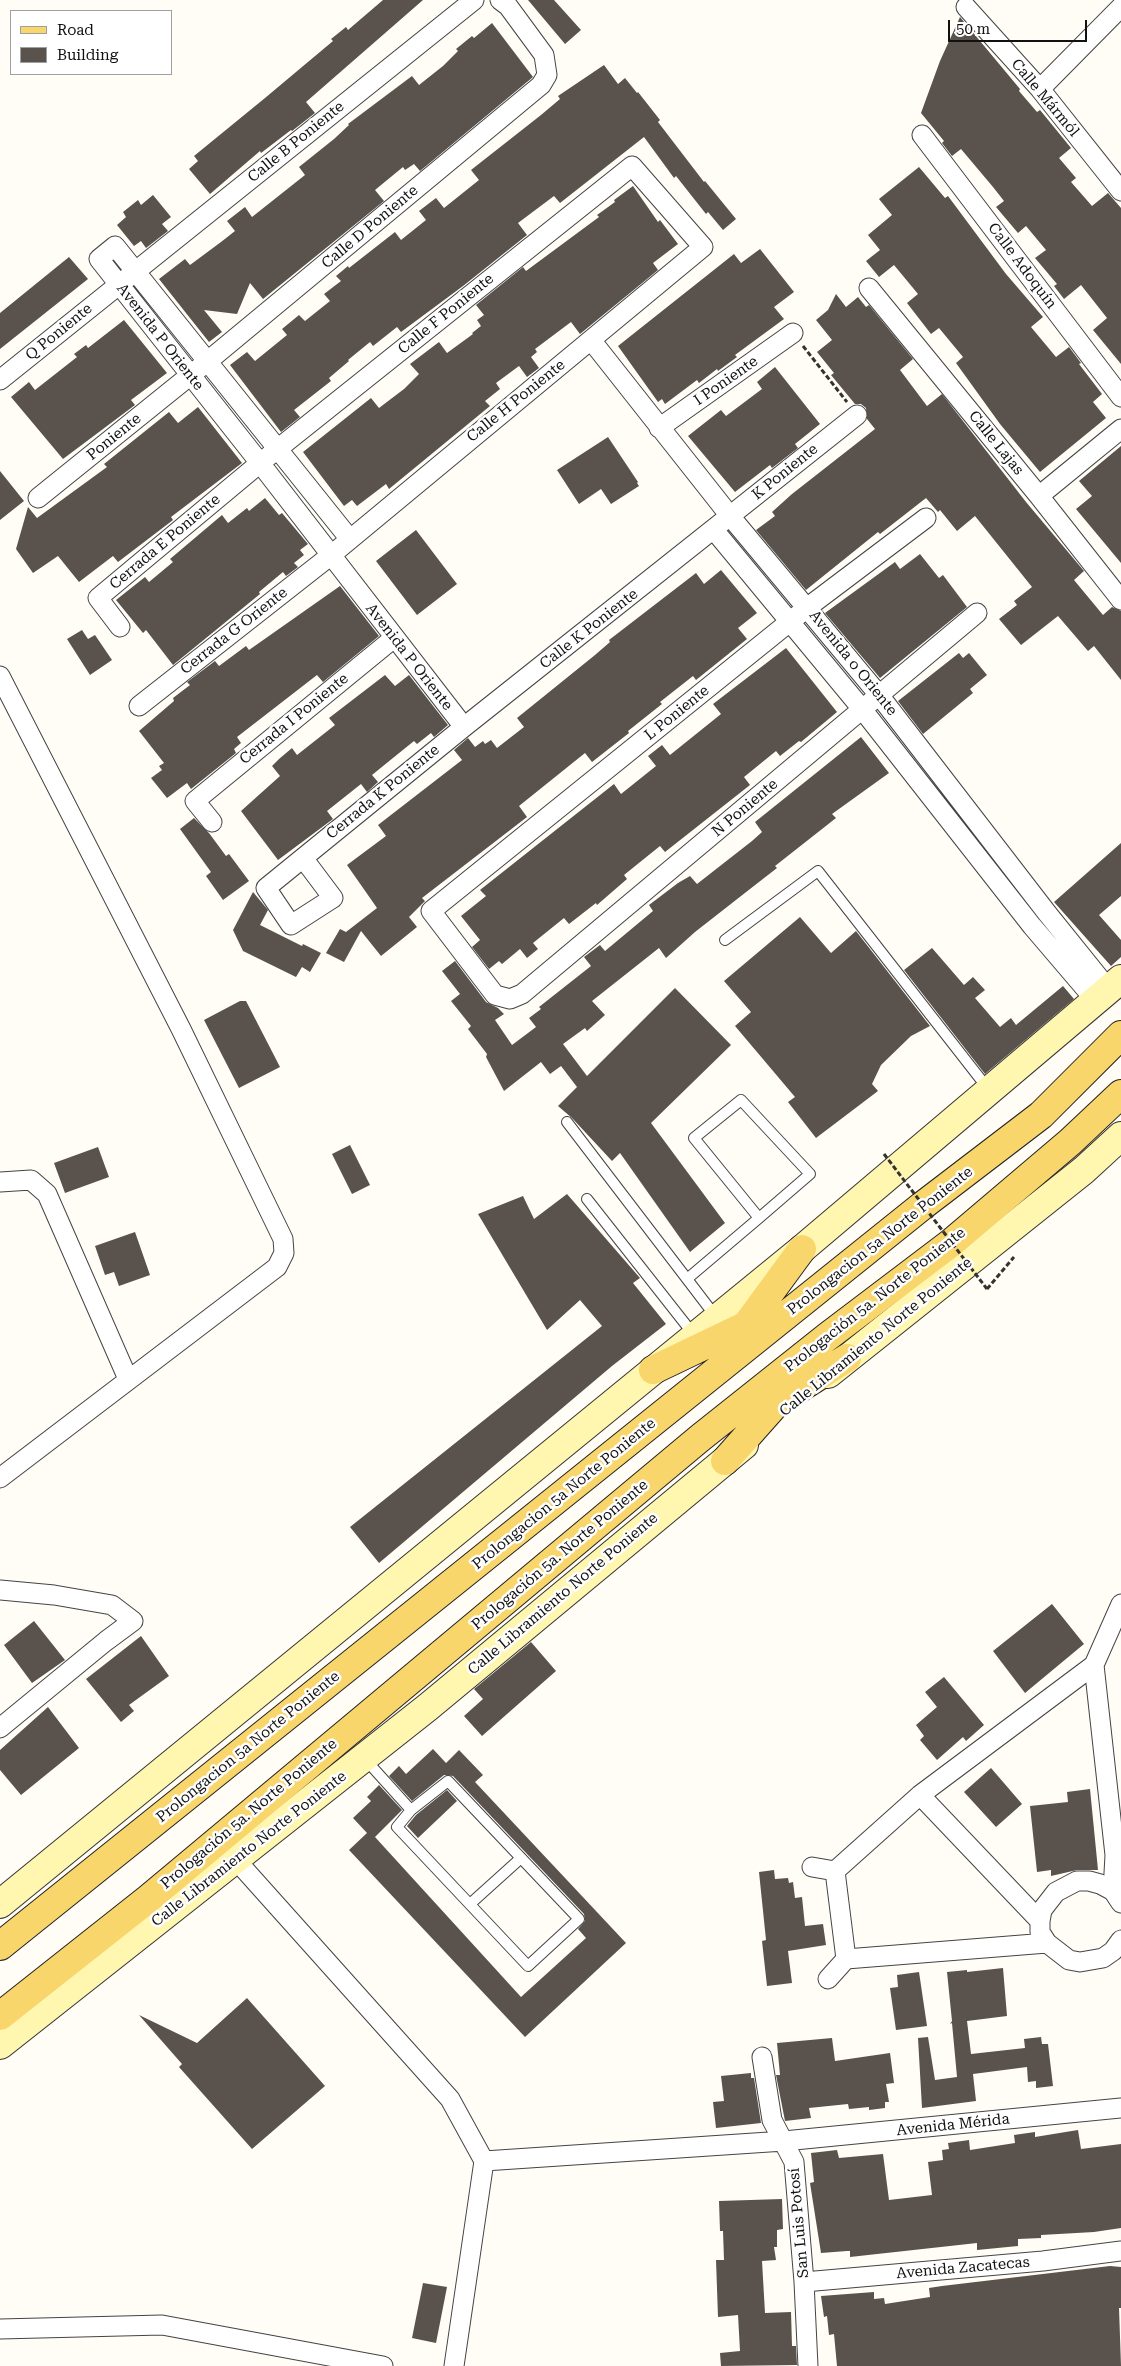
<!DOCTYPE html>
<html>
<head>
<meta charset="utf-8">
<style>
  body { margin:0 }
  #map { position:relative; width:1121px; height:2366px; overflow:hidden; background:#fffdf5; font-family:"Roboto Serif",serif }
  canvas { display:block }
  .legend { position:absolute; left:10px; top:10px; width:162px; height:65px; box-sizing:border-box; background:#fff; border:1px solid #a0a0a0; margin:0; padding:6px 9px; list-style:none; font-size:15px; color:#111 }
  .legend li { display:flex; align-items:center; gap:10px; height:25px }
  .legend b { width:25px; border:1px solid #a0a0a0 }
  .scale { position:absolute; left:948px; top:20px; width:139px; height:22px; box-sizing:border-box; border:2px solid #111; border-top:0; padding-left:6px; font-size:15px; line-height:18px; white-space:nowrap; color:#111; -webkit-text-stroke:4px #fff; paint-order:stroke }
</style>
</head>
<body>
<div id="map">
<canvas width="1121" height="2366"></canvas>
<ul class="legend">
<li><b style="height:6px;background:#f9d66b"></b>Road</li>
<li><b style="height:14px;background:#5a524d"></b>Building</li>
</ul>
<div class="scale">50 m</div>
</div>
<script>
const ctx = document.querySelector('canvas').getContext('2d');
ctx.lineJoin = 'round';
function fillPath(path, color) {
  ctx.fillStyle = color;
  ctx.fill(path, 'evenodd');
}
function toPath(rows) {
  const path = new Path2D();
  for (const r of rows) {
    path.moveTo(r[0], r[1]);
    for (let i = 2; i < r.length; i += 2) path.lineTo(r[i], r[i + 1]);
  }
  return path;
}
function trace(path, color, width, dash) {
  ctx.strokeStyle = color;
  ctx.lineWidth = width;
  ctx.lineCap = dash ? 'butt' : 'round';
  ctx.setLineDash(dash || []);
  ctx.stroke(path);
}
function write(font, color, halo, rows, align = 'center') {
  ctx.font = font + ' "Roboto Serif",serif';
  ctx.lineWidth = 5;
  ctx.setLineDash([]);
  ctx.textBaseline = 'middle';
  ctx.strokeStyle = halo;
  ctx.fillStyle = color;
  for (const [text, x, y, turn = 0] of rows) {
    ctx.save();
    ctx.translate(x, y);
    ctx.rotate((+turn || 0) * Math.PI / 180);
    ctx.textAlign = isNaN(turn) ? turn : align;
    if (halo) ctx.strokeText(text, 0, 0);
    ctx.fillText(text, 0, 0);
    ctx.restore();
  }
}
const building = toPath([
  [383,0,423,0,306,102,315,113,292,131,291,130,261,153,260,151,210,194,189,169,198,161,194,156,265,98,333,41,331,39,346,27,348,30],
  [528,0,554,0,581,30,565,44],
  [960,17,1020,89,1019,91,1037,112,1040,110,1071,148,1059,158,1076,178,1071,182,1092,206,1108,193,1121,208,1121,364,1093,330,1107,318,1081,285,1064,299,1054,286,1057,284,1035,258,1046,250,1026,226,1018,233,996,207,1004,201,993,187,961,149,952,156,942,143,944,141,921,113,940,61],
  [492,23,533,77,420,171,414,164,405,170,403,167,375,190,384,201,263,299,250,283,237,314,204,310,222,332,209,342,159,279,185,259,190,265,221,242,235,231,227,221,245,207,252,217,305,175,299,167,334,139,349,125,348,124,412,76,419,85,443,66,458,51,456,49,472,36,474,38],
  [604,65,618,84,625,78,637,93,638,92,660,120,658,122,704,182,705,181,736,219,723,230,708,212,706,214,676,176,674,178,644,137,560,203,554,196,518,223,527,235,463,286,401,332,397,327,373,346,370,342,348,360,349,361,329,378,331,381,294,410,300,417,281,432,230,365,247,352,255,361,287,335,282,329,299,315,305,321,330,301,324,294,341,281,336,276,348,266,349,268,395,232,401,240,426,220,419,211,436,198,444,208,479,180,471,170,541,115,560,99,558,96],
  [919,167,945,198,948,196,1006,274,1043,317,1031,327,1056,357,1069,347,1081,363,1079,364,1102,394,1093,402,1106,418,1040,472,1000,424,956,363,963,357,939,328,931,334,907,303,918,294,894,265,879,277,866,261,880,250,868,235,892,215,879,199],
  [633,186,658,222,660,220,678,244,653,263,658,270,580,334,571,322,535,349,537,352,531,357,539,368,527,377,519,366,496,383,500,389,485,401,490,406,389,489,386,484,357,506,352,500,344,506,303,452,371,398,379,408,404,389,419,374,410,364,439,342,447,353,473,334,472,333,481,326,477,320,484,315,476,305,523,267,526,271,599,217,597,215,615,202,614,200],
  [153,195,171,217,162,224,168,231,146,248,141,241,134,246,117,225,126,217,123,212,138,200,141,205],
  [760,249,794,292,774,307,784,319,735,355,737,357,718,371,717,369,699,383,697,380,665,404,662,399,658,402,618,346,734,254,741,263],
  [69,257,88,279,0,349,0,313],
  [836,294,846,307,858,297,866,307,869,305,913,359,900,370,927,406,942,394,1026,502,1084,571,1074,580,1103,615,1112,607,1121,611,1121,680,1094,646,1088,651,1058,616,1021,645,999,619,1017,605,1014,601,1032,587,975,516,957,531,940,510,938,512,926,498,880,534,878,532,806,590,756,530,775,516,772,512,792,494,875,429,867,419,866,408,861,404,855,404,831,375,834,373,817,352,832,340,816,320,828,310],
  [124,320,167,373,131,400,135,405,63,459,11,397,29,382,35,390,77,357,74,354,86,345,88,348],
  [775,367,820,424,795,444,798,448,772,468,770,465,735,492,688,436,721,410,726,416,762,389,757,382],
  [198,407,242,463,171,517,173,520,118,562,113,556,79,582,58,556,33,573,16,549,28,507,37,518,107,467,104,464,169,412,178,423],
  [608,437,638,482,637,483,639,486,611,504,601,489,579,504,557,470],
  [1121,446,1121,563,1076,509,1092,496,1079,481],
  [0,471,24,501,0,520],
  [265,498,279,515,282,513,308,544,300,550,304,555,294,563,298,567,286,576,283,572,259,592,260,594,173,665,146,630,143,633,116,600,145,577,149,582,173,562,170,559,222,515,228,523,247,508,249,511],
  [416,530,457,584,417,615,376,561],
  [920,554,939,578,943,575,967,607,880,678,825,613,895,562,900,569],
  [721,570,757,613,738,628,747,639,696,680,693,676,660,702,662,704,628,731,629,733,592,762,585,753,519,806,527,817,422,898,425,901,409,917,417,927,381,956,361,931,344,962,326,953,340,929,346,932,377,908,347,865,386,836,378,825,462,760,454,750,468,738,475,747,483,741,485,744,491,740,497,748,524,727,517,718,595,655,610,642,609,640,696,573,704,584],
  [340,586,379,636,323,682,317,675,237,737,241,743,234,749,236,753,191,789,187,783,167,798,151,778,162,770,159,766,164,763,139,731,174,701,173,698,190,685,187,682,215,661,219,666,246,646,249,650],
  [82,630,88,639,95,635,112,660,90,675,67,639],
  [786,648,837,712,801,742,799,741,780,756,776,751,744,777,750,785,665,852,660,846,624,875,627,879,597,905,596,903,569,924,564,918,533,943,538,949,527,958,520,949,502,964,499,961,489,969,472,947,480,940,461,916,486,896,480,890,614,784,621,794,656,766,648,756,662,745,670,755,721,714,713,704],
  [959,653,963,658,969,653,987,675,970,689,973,693,923,734,898,701],
  [385,675,395,686,409,675,448,725,434,737,431,733,417,744,414,741,388,762,372,775,378,782,367,792,361,784,327,811,333,819,278,860,241,811,280,776,272,766,279,759,292,748,297,755,335,725,329,718],
  [861,737,889,773,832,814,836,818,775,866,777,868,750,889,695,932,666,958,659,948,592,1001,605,1015,587,1031,585,1028,563,1044,587,1076,675,988,731,1045,651,1123,725,1223,690,1252,620,1153,612,1161,572,1118,558,1106,577,1087,561,1066,550,1074,541,1062,504,1091,486,1057,487,1054,468,1029,471,1026,451,1001,460,994,442,971,455,961,486,1002,498,1008,504,1014,495,1020,512,1045,536,1027,529,1018,541,1009,539,1007,591,966,584,957,600,945,605,951,653,911,649,905,678,883,690,876,697,884,752,841,762,832,755,822],
  [194,818,209,833,226,856,229,854,249,881,223,900,206,876,211,872,180,829],
  [1121,843,1121,896,1099,915,1121,940,1121,957,1111,966,1054,902],
  [253,892,268,910,260,925,302,946,303,944,321,953,310,972,302,967,296,977,243,951,233,930],
  [800,917,831,953,856,931,930,1026,911,1036,881,1065,872,1084,878,1091,816,1138,788,1102,795,1097,735,1026,751,1012,724,981],
  [932,948,964,985,973,977,985,990,975,998,1000,1027,1011,1018,1016,1025,1063,986,1074,999,985,1074,904,970],
  [240,1001,246,1001,280,1067,239,1088,204,1020],
  [350,1145,370,1185,352,1194,332,1154],
  [98,1147,109,1177,65,1193,54,1163],
  [567,1194,640,1278,633,1283,666,1324,612,1366,379,1563,350,1527,602,1326,580,1300,547,1330,478,1214,523,1196,534,1219],
  [135,1232,150,1275,119,1286,114,1272,105,1275,95,1246],
  [1052,1604,1084,1644,1025,1693,993,1651],
  [34,1621,65,1660,32,1683,4,1645],
  [141,1636,169,1676,129,1705,134,1711,121,1722,86,1679],
  [531,1642,556,1671,482,1736,464,1716,483,1699,474,1689],
  [944,1677,984,1725,966,1741,963,1737,937,1760,920,1740,924,1736,916,1725,937,1707,925,1692],
  [48,1707,79,1748,21,1795,0,1770,0,1750],
  [433,1749,446,1763,459,1750,483,1775,475,1782,626,1943,525,2037,349,1850,367,1833,353,1818,371,1801,367,1797,379,1785,402,1810,375,1837,521,1997,586,1938,578,1929,585,1921,584,1914,453,1776,444,1775,412,1801,389,1776,399,1766,406,1774],
  [991,1768,1022,1804,996,1827,964,1792],
  [1090,1789,1098,1870,1077,1870,1051,1876,1051,1870,1037,1872,1030,1806,1068,1802,1067,1792],
  [447,1790,457,1801,418,1838,407,1826,416,1815],
  [774,1870,775,1879,788,1878,789,1883,793,1882,795,1898,802,1897,805,1926,823,1924,826,1945,788,1951,792,1983,767,1986,762,1941,766,1940,759,1872],
  [1003,1968,1007,2016,967,2021,971,2054,1025,2048,1024,2039,1041,2037,1042,2044,1048,2044,1053,2086,1036,2088,1036,2081,1028,2082,1027,2067,973,2074,976,2101,922,2108,918,2038,928,2037,935,2080,957,2077,952,2023,950,2024,952,2021,947,1972,967,1970,967,1972],
  [919,1972,927,2026,896,2030,890,1988,898,1987,897,1975],
  [247,1998,325,2086,252,2149,179,2067,182,2064,139,2015,197,2043],
  [832,2038,835,2061,890,2053,894,2083,886,2084,889,2102,885,2102,885,2108,869,2110,869,2107,849,2109,848,2104,809,2108,811,2118,785,2121,776,2075,780,2075,777,2043],
  [751,2073,751,2078,754,2078,761,2123,716,2128,713,2102,724,2101,721,2076],
  [1078,2130,1081,2149,1121,2144,1121,2228,1094,2232,1041,2235,1041,2238,1018,2239,1018,2246,977,2250,977,2243,850,2257,850,2251,847,2251,821,2253,810,2183,814,2182,811,2153,837,2150,839,2158,883,2154,889,2200,932,2195,928,2162,943,2160,942,2150,949,2149,948,2143,969,2140,970,2150,1015,2143,1014,2135,1035,2132,1035,2137],
  [782,2199,783,2229,777,2230,777,2247,774,2247,776,2260,762,2261,765,2313,791,2312,792,2346,796,2346,797,2365,721,2366,720,2353,740,2351,738,2315,718,2317,716,2260,724,2260,723,2231,720,2231,719,2201],
  [1110,2266,1121,2267,1121,2308,1119,2308,1121,2366,837,2366,834,2334,829,2335,827,2316,824,2317,821,2296,874,2292,874,2299,884,2298,885,2304,930,2297,929,2288,942,2286],
  [423,2283,447,2287,436,2343,412,2338]
]);
const path = toPath([
  [803,346,847,402],
  [987,1289,1014,1257]
]);
const lane = toPath([
  [725,940,818,871,989,1090],
  [567,1122,716,1317],
  [587,1199,694,1335],
  [687,1279,759,1218,810,1174,741,1100,694,1138,759,1218],
  [365,1759,411,1810],
  [448,1781,579,1919,528,1966,397,1827,411,1810,448,1781],
  [470,1904,521,1858]
]);
const street = toPath([
  [966,7,1040,89,1121,191],
  [1040,89,1121,7],
  [922,135,1121,397],
  [869,288,1039,496,1121,600],
  [591,340,730,516,879,695,1047,913,1109,990],
  [0,380,474,0],
  [659,428,793,333],
  [1039,496,1121,429],
  [38,498,208,361,541,85,547,75,544,55,508,6,500,0],
  [926,518,808,607,431,911,495,995,510,999,522,994,977,613],
  [714,530,862,709,1032,926,1096,1001],
  [349,538,115,246,99,259,260,463,464,727],
  [120,627,98,598,260,463,632,166,703,247,330,556,139,706],
  [0,676,181,1029,283,1239,284,1253,277,1267,0,1478],
  [212,822,195,801,394,638],
  [303,858,333,898,291,925,266,888,464,727,857,415],
  [0,1182,31,1180,47,1194,128,1379],
  [0,1590,54,1595,112,1605,133,1621,106,1641,0,1728],
  [920,1795,1040,1921],
  [236,1860,450,2099,484,2161,454,2366],
  [812,1867,835,1871],
  [1113,1891,1115,1855,1094,1665,1121,1604],
  [1121,1903,1113,1891,1100,1884,1089,1881,1077,1881,1056,1892,1042,1910,1040,1921,1040,1932,1047,1943,1069,1960,1080,1962,1103,1958,1113,1951,1121,1940],
  [1047,1943,846,1959,835,1871,920,1795,1094,1665],
  [828,1979,846,1959],
  [762,2057,772,2120,794,2162,804,2282,808,2366],
  [484,2161,784,2141,1121,2108],
  [804,2282,1043,2261,1121,2251],
  [0,2329,162,2325,383,2366]
]);
const secondary = toPath([
  [828,1374,1084,1170,1121,1136],
  [0,1904,802,1249,1121,979],
  [0,2045,428,1707,744,1445]
]);
const primary = toPath([
  [747,1324,802,1249],
  [653,1370,772,1313],
  [745,1417,779,1401,847,1358],
  [725,1461,772,1408],
  [0,1946,922,1206,1041,1115,1121,1035],
  [0,2016,148,1899,700,1438,827,1337,951,1243,1070,1142,1121,1094]
]);
const pathBridge = toPath([
  [884,1154,987,1289]
]);
const streetNames = [
  ["Calle Mármól",1045,98,50],
  ["Calle B Poniente",296,142,-39],
  ["Calle D Poniente",370,227,-40],
  ["Calle Adoquín",1022,266,53],
  ["Calle F Poniente",446,314,-39],
  ["Q Poniente",59,332,-39],
  ["Avenida P Oriente",160,337,52],
  ["I Poniente",726,381,-35],
  ["Calle H Poniente",516,401,-39],
  ["Poniente",114,437,-39],
  ["Calle Lajas",996,443,51],
  ["K Poniente",785,472,-39],
  ["Cerrada E Poniente",165,542,-40],
  ["Calle K Poniente",589,629,-38],
  ["Cerrada G Oriente",234,631,-38],
  ["Avenida P Oriente",409,657,52],
  ["Avenida o Oriente",853,663,51],
  ["L Poniente",677,713,-39],
  ["Cerrada I Poniente",294,719,-39],
  ["Cerrada K Poniente",383,792,-39],
  ["N Poniente",745,808,-40],
  ["Prolongacion 5a Norte Poniente",880,1241,-38],
  ["Prologación 5a. Norte Poniente",875,1300,-38],
  ["Calle Libramiento Norte Poniente",876,1337,-39],
  ["Prolongacion 5a Norte Poniente",564,1494,-39],
  ["Prologación 5a. Norte Poniente",560,1555,-40],
  ["Calle Libramiento Norte Poniente",563,1594,-40],
  ["Prolongacion 5a Norte Poniente",248,1747,-39],
  ["Prologación 5a. Norte Poniente",249,1814,-40],
  ["Calle Libramiento Norte Poniente",249,1849,-38],
  ["Avenida Mérida",953,2125,-6],
  ["San Luis Potosí",799,2223,-95],
  ["Avenida Zacatecas",963,2268,-5]
];
fillPath(building, '#5a524d');
trace(lane, '#444', 12);
trace(street, '#444', 21);
trace(secondary, '#333', 30);
trace(primary, '#222', 30);
trace(path, '#333', 3, [5, 2.5]);
trace(lane, '#fff', 10);
trace(street, '#fff', 19);
trace(secondary, '#fff6b0', 28);
trace(primary, '#f9d66b', 28);
trace(pathBridge, '#333', 3, [5, 2.5]);
write('15px', '#111', '#fff', streetNames);
</script>
</body>
</html>
